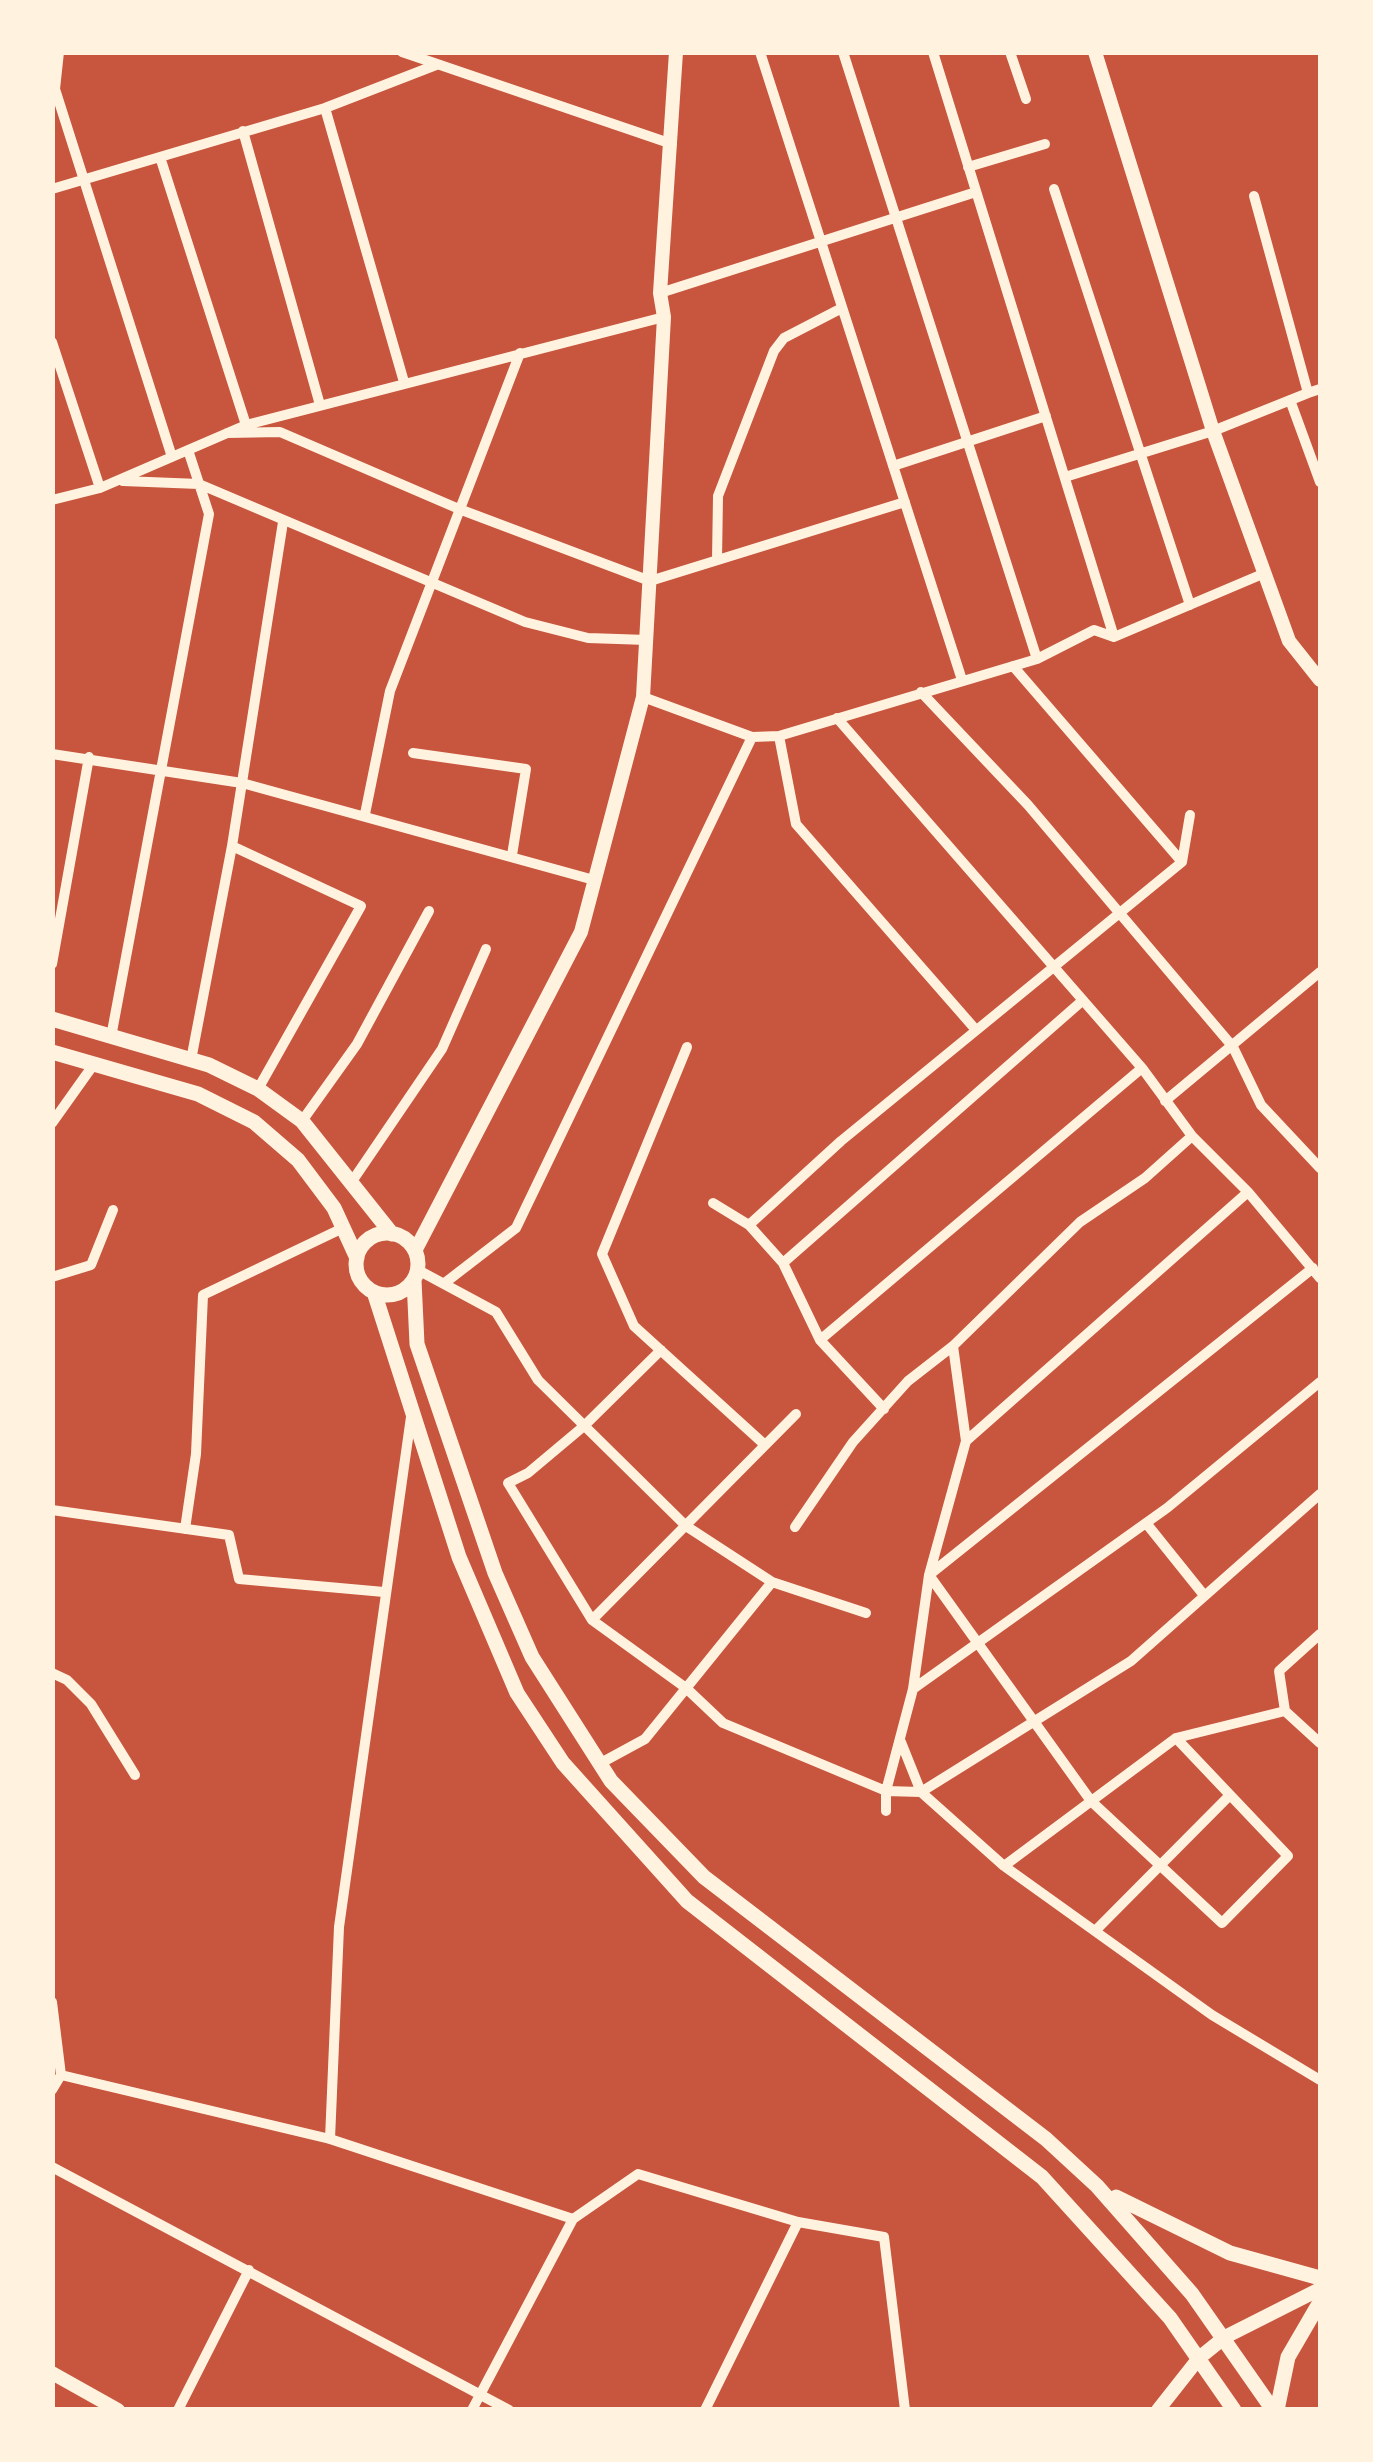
<!DOCTYPE html>
<html>
<head>
<meta charset="utf-8">
<style>
  body { margin:0 }
  #map { position:relative; width:1373px; height:2462px; overflow:hidden; background:#c8553d; font-family:Manrope,sans-serif }
  canvas { display:block }
  .frame { position:absolute; inset:0; border:55px solid #fff3e0; pointer-events:none }
</style>
</head>
<body>
<div id="map">
<canvas width="1373" height="2462"></canvas>
<div class="frame"></div>
</div>
<script>
const ctx = document.querySelector('canvas').getContext('2d');
ctx.lineJoin = 'round';
function toPath(rows) {
  const path = new Path2D();
  for (const r of rows) {
    if (r.length === 3) {
      path.moveTo(r[0] + r[2], r[1]);
      path.arc(r[0], r[1], r[2], 0, 2 * Math.PI);
      continue;
    }
    path.moveTo(r[0], r[1]);
    for (let i = 2; i < r.length; i += 2) path.lineTo(r[i], r[i + 1]);
  }
  return path;
}
function trace(path, color, width, dash) {
  ctx.strokeStyle = color;
  ctx.lineWidth = width;
  ctx.lineCap = dash ? 'butt' : 'round';
  ctx.setLineDash(dash || []);
  ctx.stroke(path);
}
const minor = toPath([
  [59,52,55,89,172,457],
  [402,52,672,144],
  [760,52,962,680],
  [843,52,1037,659],
  [933,52,1114,637],
  [1010,52,1026,99],
  [325,108,404,382],
  [243,131,320,405],
  [161,160,246,425],
  [968,167,1045,144],
  [52,189,325,108,436,65],
  [1054,189,1190,605],
  [1254,196,1308,393,1320,389],
  [660,293,976,192],
  [52,342,100,488],
  [1290,400,1320,482],
  [227,433,280,432,459,509,650,581,905,502],
  [893,466,1046,416],
  [1065,477,1213,431,1308,393],
  [123,481,199,484,525,622,588,638,647,640],
  [52,500,100,488,246,425,664,317],
  [717,560,718,496,774,351,784,338,842,308],
  [1013,666,1182,862],
  [921,692,1028,805,1233,1047,1261,1105,1320,1168],
  [643,697,752,737,779,736,1037,659,1094,630,1114,637,1265,573],
  [837,718,1142,1068,1192,1136,1248,1192,1320,1278],
  [779,736,796,824,976,1030],
  [413,753,526,769,512,855],
  [52,754,242,783,594,880],
  [365,814,390,691,520,353],
  [232,846,361,906,258,1089],
  [52,964,89,757],
  [111,1037,209,514,188,450],
  [687,1047,602,1254,634,1326,765,1445],
  [191,1060,232,846,283,522],
  [1165,1101,1320,972],
  [302,1121,357,1044,429,911],
  [52,1123,94,1064],
  [353,1180,442,1049,486,949],
  [713,1203,749,1225,783,1263,820,1340,884,1409],
  [749,1225,841,1141,1182,862,1190,815],
  [783,1263,1082,1001],
  [418,1270,496,1312,538,1380,686,1526,772,1582,866,1613],
  [52,1277,91,1265,113,1210],
  [446,1282,516,1228,752,737],
  [820,1340,1142,1068],
  [661,1350,584,1426,528,1473,508,1483,592,1620,686,1688,723,1723,886,1791,921,1792,1131,1661,1320,1494],
  [966,1441,1248,1192],
  [52,1510,229,1535,239,1579,384,1592],
  [1146,1523,1203,1594],
  [795,1527,853,1442,908,1381,953,1346,1080,1222,1145,1178,1192,1136],
  [185,1529,196,1454,203,1295,343,1228],
  [592,1620,796,1414],
  [1320,1634,1279,1671,1285,1711,1320,1743],
  [52,1673,67,1680,91,1704,135,1775],
  [913,1689,1167,1508,1320,1382],
  [1176,1738,1288,1856,1222,1923,1091,1801,929,1575,1313,1268],
  [901,1742,921,1792,1004,1866,1212,2015,1320,2080],
  [599,1764,645,1739,772,1582],
  [886,1811,886,1791,913,1689,929,1575,966,1441,953,1346],
  [1004,1866,1176,1738,1285,1711],
  [1095,1931,1230,1795],
  [52,2002,61,2075,52,2090],
  [61,2075,330,2139,573,2219,638,2174,798,2222,884,2237,905,2410],
  [330,2139,339,1927,411,1417],
  [52,2167,509,2410],
  [178,2410,249,2270],
  [472,2410,573,2219],
  [705,2410,798,2222]
]);
const tertiary = toPath([
  [1095,52,1213,431,1289,641,1320,680],
  [415,1251,581,932,643,697,664,317,660,293,676,52],
  [52,2373,118,2410],
  [1158,2410,1199,2358,1225,2337,1320,2289]
]);
const secondary = toPath([
  [52,1019,209,1065,258,1089,302,1121,392,1234],
  [52,1052,198,1094,254,1122,298,1160,334,1208,357,1258],
  [387,1264,31],
  [414,1280,417,1344,495,1573,532,1657,611,1781,704,1877,1046,2139,1097,2186,1192,2294,1273,2410],
  [374,1292,459,1557,517,1693,563,1763,687,1901,1042,2177,1170,2318,1234,2410],
  [1116,2197,1230,2253,1320,2278],
  [1277,2410,1288,2357,1320,2302]
]);
trace(minor, '#fff3e0', 10);
trace(tertiary, '#fff3e0', 14);
trace(secondary, '#fff3e0', 15);
</script>
</body>
</html>
